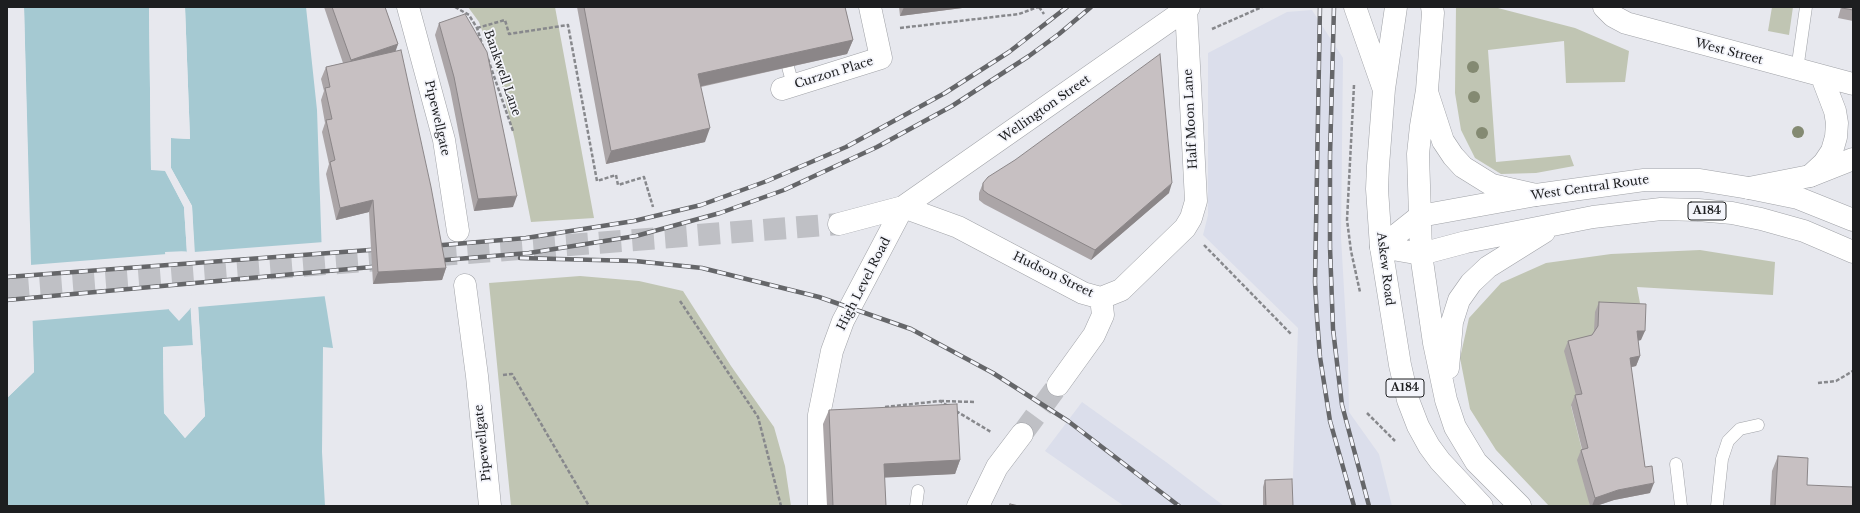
<!DOCTYPE html>
<html>
<head>
<meta charset="utf-8">
<style>
  body { margin:0 }
  #map { position:relative; width:1860px; height:513px; overflow:hidden; background:#e7e8ee; font-family:"Libre Baskerville",serif }
  canvas { display:block }
  .frame { position:absolute; inset:0; border:8px solid #1d1e20; pointer-events:none }
</style>
</head>
<body>
<div id="map">
<canvas width="1860" height="513"></canvas>
<div class="frame"></div>
</div>
<script>
const ctx = document.querySelector('canvas').getContext('2d');
ctx.lineJoin = 'round';
function fillPath(path, color) {
  ctx.fillStyle = color;
  ctx.fill(path, 'evenodd');
}
function toPath(rows) {
  const path = new Path2D();
  for (const r of rows) {
    path.moveTo(r[0], r[1]);
    for (let i = 2; i < r.length; i += 2) path.lineTo(r[i], r[i + 1]);
  }
  return path;
}
function trace(path, color, width, dash) {
  ctx.strokeStyle = color;
  ctx.lineWidth = width;
  ctx.lineCap = dash ? 'butt' : 'round';
  ctx.setLineDash(dash || []);
  ctx.stroke(path);
}
function write(font, color, halo, rows, align = 'center') {
  ctx.font = font + ' "Libre Baskerville",serif';
  ctx.lineWidth = 3.5;
  ctx.setLineDash([]);
  ctx.textBaseline = 'middle';
  ctx.strokeStyle = halo;
  ctx.fillStyle = color;
  for (const [text, x, y, turn = 0] of rows) {
    ctx.save();
    ctx.translate(x, y);
    ctx.rotate((+turn || 0) * Math.PI / 180);
    ctx.textAlign = isNaN(turn) ? turn : align;
    if (halo) ctx.strokeText(text, 0, 0);
    ctx.fillText(text, 0, 0);
    ctx.restore();
  }
}
const built = toPath([
  [1312,10,1343,58,1341,237,1348,359,1349,412,1379,454,1392,506,1292,506,1298,328,1203,235,1208,215,1208,53,1287,12],
  [1082,402,1166,462,1224,506,1124,506,1045,451]
]);
const green = toPath([
  [468,7,555,7,594,218,531,222,515,141,502,86,479,22],
  [1456,7,1494,7,1575,28,1629,51,1625,82,1566,83,1564,41,1488,50,1496,162,1570,155,1574,166,1536,173,1501,174,1475,158,1461,130,1455,93],
  [1772,7,1793,7,1789,35,1768,31],
  [1700,250,1775,262,1773,295,1637,287,1642,314,1594,336,1578,404,1571,406,1584,458,1590,506,1549,506,1496,450,1470,409,1460,358,1469,318,1501,283,1546,263,1611,254],
  [580,276,639,281,683,291,731,366,774,427,785,466,791,506,511,506,489,283]
]);
const water = toPath([
  [24,7,149,7,151,170,165,170,184,207,193,346,163,347,164,413,185,438,205,416,192,206,171,168,171,138,190,139,185,7,306,7,317,110,323,286,333,348,323,347,322,452,325,506,7,506,7,398,34,372],
  [187,251,190,309,179,321,169,310,165,252]
]);
const pier = toPath([
  [22,7,24,7,30,265,167,254,171,309,32,321,34,372,7,398,7,395,32,371],
  [149,7,151,7,153,168,166,169,186,207,195,346,193,348,165,349,166,412,185,435,202,416,190,206,169,168,169,137,188,137,183,7,185,7,190,139,171,138,171,168,192,206,194,252,324,242,327,296,198,307,205,416,185,438,164,413,163,347,193,345,191,308,188,308,185,253,170,254,187,253,184,207,165,171,151,170]
]);
const minorTunnel = toPath([
  [7,289,839,224],
  [1022,434,1058,385]
]);
const path = toPath([
  [455,7,469,15,477,28,483,47],
  [1039,7,1044,14],
  [477,28,505,20,509,34,568,25,597,181,616,175,618,185,644,177,653,207],
  [900,28,1019,14,1038,7],
  [1212,29,1262,7],
  [488,59,513,131],
  [1354,85,1347,220,1351,251,1360,292],
  [1204,245,1292,335],
  [680,301,758,417,781,506],
  [503,375,512,374,589,506],
  [1818,383,1836,381,1853,371],
  [940,401,975,402],
  [885,407,940,401,948,406],
  [956,411,991,432],
  [1367,413,1395,441]
]);
const service = toPath([
  [788,67,793,85],
  [1797,70,1806,7],
  [1676,464,1681,506],
  [916,506,918,491],
  [1717,506,1722,459,1728,441,1740,429,1758,425]
]);
const minor = toPath([
  [408,7,444,140,458,231],
  [1355,7,1383,87],
  [1604,7,1613,16,1626,23,1853,84],
  [782,89,881,58,870,7],
  [1428,95,1443,141,1453,156,1463,167,1492,185,1536,195],
  [1810,176,1824,163,1832,151,1836,137,1837,123,1835,111,1822,77],
  [903,207,958,227,1083,293,1101,298,1121,290,1185,228,1191,218,1196,201,1186,8],
  [1420,216,1418,154,1421,126,1427,90,1433,13,1432,7],
  [839,224,903,207,1189,7],
  [1381,247,1377,189,1378,166,1384,89,1396,7],
  [465,285,477,376,490,506],
  [1058,385,1094,335,1103,315,1101,298],
  [819,506,819,415,832,351,843,321,903,207],
  [978,506,997,467,1022,434]
]);
const tertiary = toPath([
  [1749,188,1810,176,1853,159]
]);
const trunk = toPath([
  [1420,216,1421,254,1434,343,1446,400,1455,427,1476,462,1520,506],
  [1381,247,1420,216,1536,195,1644,180,1700,180,1749,188,1798,198,1853,220],
  [1381,247,1421,254,1466,242,1593,217,1661,209,1698,210,1732,213,1761,219,1804,231,1853,252],
  [1381,247,1400,365,1408,400,1418,426,1429,446,1440,461,1482,506],
  [1448,368,1452,322,1459,300,1471,283,1488,267,1544,232]
]);
const rail = toPath([
  [1320,7,1315,282,1317,318,1320,357,1330,421,1354,506],
  [1334,7,1330,156,1330,247,1333,329,1342,405,1369,506],
  [431,246,526,238,634,221,701,205,767,181,846,147,945,93,1009,52,1067,7],
  [520,258,635,261,702,268,819,297,911,329,993,373,1068,421,1179,506],
  [433,261,529,253,636,236,720,213,784,190,877,147,952,106,1029,56,1059,34,1091,7],
  [7,277,383,249],
  [7,300,383,266]
]);
const trees = [
  [1473,67],
  [1474,97],
  [1798,132],
  [1482,133]
];
const wall = toPath([
  [324,7,385,7,398,44,395,51,446,268,442,280,373,284,369,212,336,220,326,174,329,164,322,132,325,123,321,100,324,91,321,79,326,67,343,63],
  [577,7,845,7,853,40,847,54,701,87,705,142,606,164],
  [899,7,970,7,900,16],
  [1841,7,1853,7,1853,21,1838,18],
  [439,23,513,207,474,211,450,89,435,35],
  [983,183,1169,193,1091,260,984,204,979,200,979,193],
  [1599,302,1641,340,1638,341,1640,356,1636,366,1631,367,1645,467,1650,493,1614,500,1596,506,1590,506,1577,460,1581,450,1582,449,1571,405,1575,395,1576,395,1564,351,1568,341,1592,335,1594,331,1595,312],
  [829,410,960,460,955,474,884,477,886,506,827,506,823,424],
  [1778,456,1807,485,1853,506,1770,506,1772,471],
  [1265,480,1293,506,1263,506,1263,487]
]);
const shadedWall = toPath([
  [904,7,970,7,900,16],
  [853,40,847,54,693,88,698,74],
  [398,44,394,56,346,72,351,60],
  [710,128,705,142,606,164,611,151],
  [1172,183,1169,193,1091,260,1095,250],
  [517,196,513,207,474,211,478,199],
  [373,200,369,212,336,220,340,208],
  [446,268,442,280,373,284,378,272],
  [1637,331,1645,331,1641,340,1633,341],
  [1640,356,1636,366,1627,368,1630,358],
  [960,460,955,474,878,478,884,464],
  [1654,483,1650,493,1614,500,1596,506,1592,506,1595,498,1618,490]
]);
const building = toPath([
  [332,7,385,7,398,44,351,60,332,7],
  [584,7,845,7,853,40,698,74,710,128,611,151,584,7],
  [1842,7,1853,7,1853,10,1842,8,1842,7],
  [465,14,487,52,517,196,478,199,454,77,439,23,465,14],
  [401,50,431,187,446,268,378,272,373,200,340,208,330,162,335,160,326,120,332,119,325,88,330,87,326,67,401,50],
  [1160,54,1172,183,1095,250,988,194,983,190,983,183,988,177,1015,160,1160,54],
  [1599,302,1646,304,1645,331,1637,331,1640,356,1630,358,1645,467,1652,466,1654,483,1618,490,1595,498,1581,450,1588,448,1575,395,1582,394,1568,341,1592,335,1598,326,1599,302],
  [957,404,960,460,884,464,886,506,833,506,829,410,957,404],
  [1778,456,1808,458,1807,485,1853,487,1853,506,1775,506,1778,456],
  [1292,479,1293,506,1266,506,1265,480,1292,479],
  [1010,504,1019,506,1009,506,1010,504]
]);
const shields = [
  [1707,211,38],
  [1405,388,38]
];
const shieldNames = [
  ["A184",1707,211],
  ["A184",1405,388]
];
const streetNames = [
  ["West Street",1729,52,15],
  ["Bankwell Lane",502,73,71],
  ["Curzon Place",834,73,-17],
  ["Wellington Street",1045,109,-35],
  ["Pipewellgate",437,118,77],
  ["Half Moon Lane",1191,119,-93],
  ["West Central Route",1590,188,-8],
  ["Askew Road",1385,269,83],
  ["Hudson Street",1053,275,26],
  ["High Level Road",864,284,-63],
  ["Pipewellgate",483,443,-96]
];
fillPath(built, '#dbdeeb');
fillPath(green, '#c0c5b3');
fillPath(water, '#a5c9d2');
fillPath(pier, '#e7e8ee');
trace(minorTunnel, '#bfc0c5', 22, [22, 11]);
trace(service, '#a0a2a7', 13);
trace(minor, '#a0a2a7', 23);
trace(tertiary, '#a0a2a7', 23);
trace(trunk, '#a0a2a7', 23);
trace(path, '#87888c', 2.5, [4, 2]);
trace(service, '#fff', 12);
trace(minor, '#fff', 22);
trace(tertiary, '#fff', 22);
trace(trunk, '#fff', 22);
trace(rail, '#656669', 4.5);
trace(rail, '#f4f5fb', 3, [9]);
ctx.fillStyle = '#848a72';
for (const [x, y] of trees) {
  ctx.beginPath();
  ctx.arc(x, y, 6, 0, 2 * Math.PI);
  ctx.fill();
}
fillPath(wall, '#aba5a7');
fillPath(shadedWall, '#8b8688');
fillPath(building, '#c7c0c2');
trace(building, '#8b8688', 1);
for (const [x, y, w] of shields) {
  const box = new Path2D();
  box.roundRect(x - w / 2, y - 9, w, 18, 3);
  ctx.fillStyle = '#f4f5fb';
  ctx.fill(box);
  trace(box, '#1d1e20', 1);
}
write('bold 11px', '#1d1e20', null, shieldNames);
write('12px', '#1d1e20', '#f4f5fb', streetNames);
</script>
</body>
</html>
